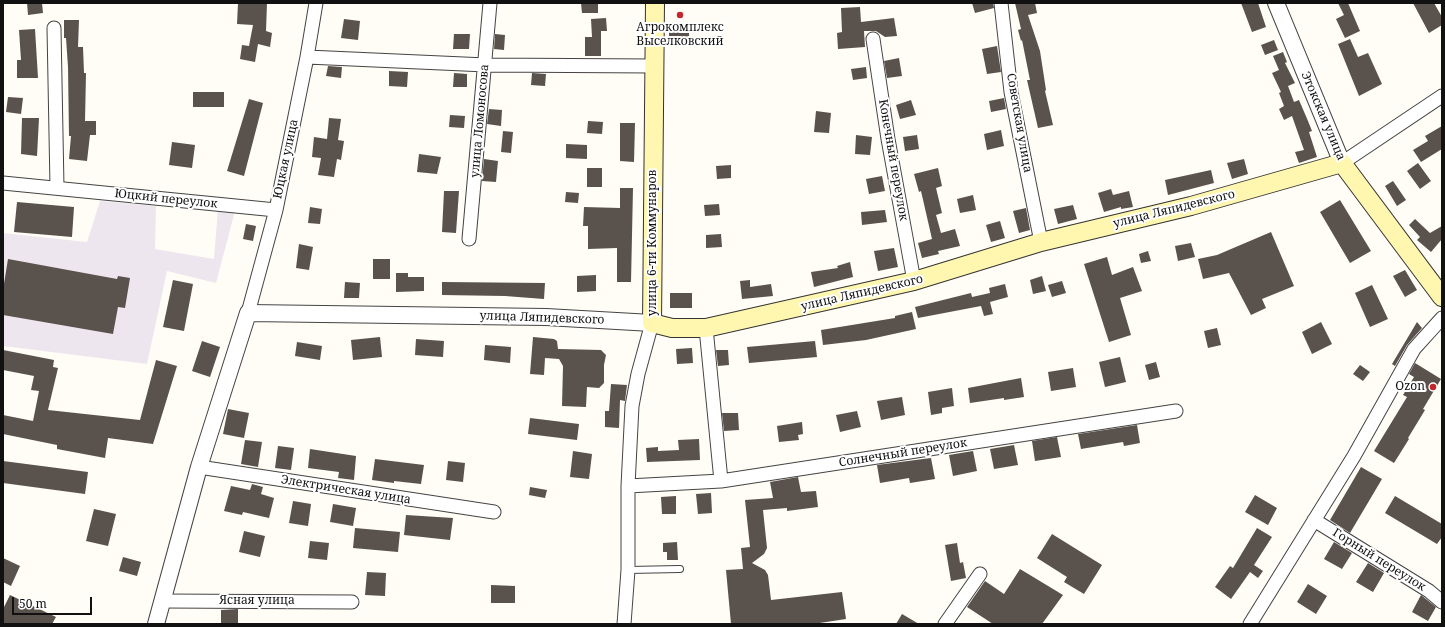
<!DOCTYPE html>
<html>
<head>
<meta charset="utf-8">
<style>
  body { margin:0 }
  #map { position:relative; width:1445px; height:627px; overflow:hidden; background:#fffdf5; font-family:"Noto Serif",serif }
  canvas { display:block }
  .frame { position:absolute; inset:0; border:4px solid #111; pointer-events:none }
  .scale { position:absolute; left:12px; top:597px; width:80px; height:18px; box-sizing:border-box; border:2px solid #111; border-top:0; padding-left:5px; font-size:12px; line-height:14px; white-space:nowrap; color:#111; -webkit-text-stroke:3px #fff; paint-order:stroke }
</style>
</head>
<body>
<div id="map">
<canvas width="1445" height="627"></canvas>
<div class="frame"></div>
<div class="scale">50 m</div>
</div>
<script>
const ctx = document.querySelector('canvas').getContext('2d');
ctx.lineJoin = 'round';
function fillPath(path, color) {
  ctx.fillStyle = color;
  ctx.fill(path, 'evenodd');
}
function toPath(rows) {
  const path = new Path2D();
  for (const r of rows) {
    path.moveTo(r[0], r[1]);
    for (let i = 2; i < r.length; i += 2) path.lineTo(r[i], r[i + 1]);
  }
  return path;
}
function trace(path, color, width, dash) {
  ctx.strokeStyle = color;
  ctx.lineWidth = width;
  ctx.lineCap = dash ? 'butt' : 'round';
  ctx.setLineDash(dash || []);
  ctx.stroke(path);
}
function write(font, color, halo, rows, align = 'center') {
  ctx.font = font + ' "Noto Serif",serif';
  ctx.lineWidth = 4;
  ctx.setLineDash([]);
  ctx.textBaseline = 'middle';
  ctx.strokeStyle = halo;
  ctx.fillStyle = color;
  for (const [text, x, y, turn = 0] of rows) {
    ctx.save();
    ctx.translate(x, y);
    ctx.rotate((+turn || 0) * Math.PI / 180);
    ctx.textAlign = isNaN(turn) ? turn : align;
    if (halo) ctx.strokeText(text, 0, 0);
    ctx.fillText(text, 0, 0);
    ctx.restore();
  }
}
const industrial = toPath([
  [100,201,156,206,155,249,214,259,218,208,235,211,216,283,167,271,147,364,3,346,3,233,87,242]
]);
const building = toPath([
  [27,3,42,3,43,13,28,15],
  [238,3,267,3,266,31,272,33,270,47,258,44,255,62,240,59,242,45,249,46,253,25,237,24],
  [581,3,598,3,598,13,582,13],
  [972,3,993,3,994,8,975,13],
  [1015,3,1035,3,1037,13,1028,15,1040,51,1046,90,1045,91,1053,125,1038,128,1027,80,1030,80,1022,40,1021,41,1018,30,1021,29],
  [1241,3,1258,3,1266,27,1252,32],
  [1338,3,1348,3,1360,31,1345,38,1336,19,1344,15],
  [1413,3,1434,3,1442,17,1442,25,1429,33],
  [860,7,861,22,894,18,897,36,885,37,876,31,864,31,865,47,838,49,837,33,842,32,841,8],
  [606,18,607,31,601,31,601,56,585,56,585,37,592,37,591,19],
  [344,19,360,21,358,40,341,38],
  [64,20,79,20,78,47,83,47,84,73,86,73,85,121,96,121,96,135,90,135,87,161,69,159,71,136,69,136,68,67,66,38,64,38],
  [669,24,689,24,689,46,669,46],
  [35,29,38,78,17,78,17,60,21,60,19,30],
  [454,34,470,34,469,49,453,49],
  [495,34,505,35,504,50,494,49],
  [1350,39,1358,57,1368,53,1382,84,1359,96,1338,44],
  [1274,40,1278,50,1265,55,1261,45],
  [997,46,1001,72,987,74,982,49],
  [1283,52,1287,62,1285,63,1295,83,1288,86,1294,102,1299,100,1308,121,1312,131,1309,132,1317,157,1299,163,1295,152,1304,150,1292,116,1284,120,1279,109,1284,106,1279,93,1281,92,1272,73,1279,70,1273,56],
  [899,58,902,76,887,78,884,61],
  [328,66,342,67,341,78,326,76],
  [866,67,867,78,853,80,851,69],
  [389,71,408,72,407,87,389,86],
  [454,73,467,74,467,87,453,87],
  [532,73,546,74,545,86,531,85],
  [193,92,224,92,224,107,193,107],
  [8,97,23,98,21,114,6,112],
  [1004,98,1006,109,991,112,989,101],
  [249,99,263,103,244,176,227,171],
  [911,100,916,115,900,119,896,105],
  [489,109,502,110,501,126,487,124],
  [816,111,831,113,829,133,814,132],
  [450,115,465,116,464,128,449,127],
  [22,118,39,118,37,156,21,154],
  [329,118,341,119,338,140,344,141,341,160,337,159,334,177,318,175,321,158,312,157,314,137,327,139],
  [588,121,603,122,602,134,587,133],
  [620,123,635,123,634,162,620,161],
  [1442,126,1442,149,1421,162,1413,150,1428,141,1425,136],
  [1001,130,1004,146,987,150,984,134],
  [503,131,513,132,511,153,501,152],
  [856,135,872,137,870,155,855,154],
  [917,135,919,149,905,151,903,137],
  [172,142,195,145,192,168,169,165],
  [566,144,587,145,587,159,566,158],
  [419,154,441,157,437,174,417,172],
  [484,159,498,161,496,182,482,181],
  [1244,159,1248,174,1232,179,1227,163],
  [1418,163,1431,181,1420,189,1407,171],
  [731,165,731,178,717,179,716,166],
  [587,168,602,168,602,187,587,187],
  [938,168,942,186,936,188,942,213,936,215,941,233,955,229,960,246,938,251,939,254,922,258,918,243,932,239,921,191,919,192,914,174],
  [1211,170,1214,183,1168,195,1165,180],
  [882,176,885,191,869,194,866,179],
  [1393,181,1406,200,1397,206,1385,186],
  [620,188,633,188,631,282,617,282,617,248,588,249,588,226,583,226,584,207,620,208],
  [1111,189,1113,195,1129,191,1133,207,1121,209,1121,207,1104,212,1098,193],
  [444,191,459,191,456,233,442,232],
  [566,192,579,193,578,203,565,202],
  [973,195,976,210,960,213,957,199],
  [1340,200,1371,251,1350,263,1320,212],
  [17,202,74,207,72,237,14,232],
  [719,204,720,215,705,216,704,205],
  [1073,205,1077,219,1058,224,1054,209],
  [310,207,322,209,320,224,308,223],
  [1026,208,1030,230,1019,233,1013,211],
  [885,210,887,222,862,225,861,212],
  [1415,219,1430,233,1442,226,1442,239,1431,252,1417,240,1420,237,1409,225],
  [1000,221,1005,238,991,242,986,225],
  [246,224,256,226,253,241,243,239],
  [1271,232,1294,286,1262,299,1266,308,1251,315,1229,273,1203,279,1198,259,1217,255],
  [721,234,722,247,706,248,706,235],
  [1191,243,1195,257,1178,261,1175,246],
  [299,244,313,247,309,270,296,268],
  [894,248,898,267,878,271,874,251],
  [1148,251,1151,261,1141,263,1139,254],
  [1107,257,1112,275,1133,267,1142,291,1120,298,1131,335,1109,342,1084,264],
  [8,259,117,279,118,276,130,278,125,308,118,307,113,334,3,315,3,290],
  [373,259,390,259,390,279,373,279],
  [850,262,853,277,814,287,811,272,838,268,837,266],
  [1405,270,1417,290,1405,297,1393,276],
  [396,273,408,273,408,277,424,277,424,291,396,292],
  [596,275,596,291,577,292,577,276],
  [1042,276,1046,291,1033,294,1030,280],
  [173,280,193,284,184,331,163,327],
  [750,280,750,287,771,284,773,296,742,299,740,281],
  [1062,281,1066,293,1052,297,1048,285],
  [345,282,360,283,359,298,344,298],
  [442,282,545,283,544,299,505,296,442,295],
  [1005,284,1008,297,990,302,993,314,984,316,981,306,918,318,915,307,971,293,972,297,990,293,989,288],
  [1372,285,1388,319,1370,327,1355,293],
  [670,293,692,293,692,308,670,308],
  [912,312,916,329,866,340,823,345,821,330,895,318,895,316],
  [1321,322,1332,344,1312,354,1302,332],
  [1417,322,1422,328,1407,345,1395,366,1392,364],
  [1217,328,1221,345,1208,348,1204,331],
  [380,337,382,357,353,360,351,340],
  [533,337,554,339,557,341,558,349,601,350,606,355,604,365,604,383,599,388,587,387,586,407,562,406,563,366,559,359,545,358,544,375,530,374],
  [416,339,444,341,443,357,415,355],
  [202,341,220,347,210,377,192,371],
  [815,341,817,357,749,363,747,347],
  [297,342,322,346,320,360,295,356],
  [485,345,511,347,510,363,484,360],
  [692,348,693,363,677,364,676,349],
  [3,350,54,360,53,367,58,368,48,410,140,420,156,360,177,366,153,444,108,438,105,458,57,449,57,445,3,434,3,415,33,421,39,391,31,390,34,376,3,370],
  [716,350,728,350,729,365,718,366],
  [1120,357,1126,382,1105,387,1099,362],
  [1156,362,1160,377,1149,380,1145,365],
  [1415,363,1441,379,1423,409,1425,410,1408,438,1409,439,1394,463,1374,451,1407,397,1403,395,1414,377,1409,374],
  [1360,365,1370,372,1363,381,1353,374],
  [1073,368,1076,387,1051,391,1048,372],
  [1021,378,1024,397,1004,400,1004,398,970,403,968,388],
  [611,384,627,385,625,401,620,400,619,428,605,427,605,411,609,411],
  [952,388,954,406,942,408,942,413,931,415,928,392],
  [902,397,905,415,881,420,877,401],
  [228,409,249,413,244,438,223,434],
  [857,411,861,427,840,432,836,415],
  [722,413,738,413,739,430,724,431],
  [530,418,579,424,577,440,528,434],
  [802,422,803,434,798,435,799,440,779,442,777,426],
  [1137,425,1140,443,1124,446,1123,442,1081,449,1078,434],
  [1057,437,1061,457,1035,461,1032,441],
  [699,439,700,460,647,462,646,448,658,447,658,451,679,450,678,440],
  [245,440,262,442,258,467,241,464],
  [1014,445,1018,465,994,469,990,449],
  [278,446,294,448,291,470,275,468],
  [310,449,356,456,354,480,338,478,339,472,308,468],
  [573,451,592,454,589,479,570,477],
  [973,451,977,471,953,476,949,455],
  [931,458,935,479,910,483,909,478,880,483,877,465],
  [375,459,424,465,421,484,394,481,394,483,372,480],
  [3,461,88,472,85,494,3,483],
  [448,461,465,463,463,482,446,480],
  [1361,467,1382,479,1350,533,1330,520],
  [798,477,801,492,816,491,818,507,787,511,787,508,763,510,767,548,764,554,752,563,765,570,768,575,771,600,842,592,846,619,813,624,731,624,726,570,743,569,741,548,750,547,745,500,773,498,770,482],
  [252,484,263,487,261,494,274,498,269,518,243,512,242,515,224,511,231,486,250,490],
  [530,487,547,490,545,498,529,495],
  [711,493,712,513,698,514,696,494],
  [1255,495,1277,508,1268,525,1245,512],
  [676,496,676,514,662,514,661,497],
  [1395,496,1442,524,1442,537,1437,544,1385,513],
  [293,501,311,504,308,526,289,523],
  [333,504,356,508,353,526,330,522],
  [94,509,116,514,108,546,86,541],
  [406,515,453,518,450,540,404,535],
  [355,528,400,532,398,552,353,548],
  [1257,528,1272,537,1254,565,1263,571,1258,578,1250,572,1231,599,1215,587,1230,566,1233,568],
  [244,531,265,536,260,557,239,552],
  [1052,534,1102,565,1084,594,1064,582,1067,577,1037,558],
  [310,541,329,543,327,560,308,558],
  [677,542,678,560,667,560,667,552,663,552,663,543],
  [1334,542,1352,553,1342,569,1324,559],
  [957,543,960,563,963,562,966,578,951,581,945,545],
  [123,557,141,562,137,576,119,571],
  [3,558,20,566,11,586,3,582],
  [1368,563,1384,573,1373,592,1356,582],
  [1020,569,1063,595,1042,624,993,624,967,607,985,581,1004,594],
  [367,572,386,573,385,596,365,595],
  [1308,584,1327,596,1316,614,1297,602],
  [491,585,515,586,515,603,491,603],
  [10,595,56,617,52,624,3,624,3,609],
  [1421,595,1436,607,1428,621,1412,612],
  [238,609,238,624,221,624,221,610],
  [902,614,919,624,896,624]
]);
const service = toPath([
  [628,570,680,569]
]);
const minor = toPath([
  [1001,3,1011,92,1041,242],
  [54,28,57,187],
  [873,39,888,139,914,281],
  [307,57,486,65,654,66],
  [1342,163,1442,96],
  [3,183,276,210],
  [469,239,490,3],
  [248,313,276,210,307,57,316,3],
  [706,328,721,481],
  [199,467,494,512],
  [628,486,721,481,1176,411],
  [1314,520,1429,591,1442,602],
  [162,601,352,602],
  [624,624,628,570,628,486,632,406,638,374,652,323],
  [945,624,980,574],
  [1250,624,1354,456,1414,349,1442,318]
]);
const tertiary = toPath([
  [1276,3,1342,163],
  [156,624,199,467,248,313,546,317,652,323]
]);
const secondary = toPath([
  [655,3,652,323,672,328,706,328,914,281,1041,242,1191,206,1342,163,1442,297]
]);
const markers = [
  [680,15,4,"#c4262e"],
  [1433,387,4,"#c4262e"]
];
const poiNames = [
  ["Агрокомплекс",680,28],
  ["Выселковский",680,42],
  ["Ozon",1425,387,"right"]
];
const streetNames = [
  ["Этокская улица",1323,116,67],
  ["улица Ломоносова",480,121,-85],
  ["Советская улица",1019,123,80],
  ["Юцкая улица",286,159,-78],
  ["Конечный переулок",893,160,80],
  ["Юцкий переулок",166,199,6],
  ["улица Ляпидевского",1174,209,-14],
  ["улица 6-ти Коммунаров",653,243,-90],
  ["улица Ляпидевского",862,293,-13],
  ["улица Ляпидевского",542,318,2],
  ["Солнечный переулок",903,453,-9],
  ["Электрическая улица",346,490,9],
  ["Горный переулок",1379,560,32],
  ["Ясная улица",257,601]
];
fillPath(industrial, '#eee6ef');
fillPath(building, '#5a524d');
trace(service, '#444', 8);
trace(minor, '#444', 15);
trace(tertiary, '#444', 18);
trace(secondary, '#333', 20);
trace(service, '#fff', 6);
trace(minor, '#fff', 13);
trace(tertiary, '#fff', 16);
trace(secondary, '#fff6b0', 18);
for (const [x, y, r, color] of markers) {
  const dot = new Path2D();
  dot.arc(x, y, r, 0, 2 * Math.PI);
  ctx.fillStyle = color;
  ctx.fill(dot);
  trace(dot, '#fff', 1.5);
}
write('12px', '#111', '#fff', poiNames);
write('12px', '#111', '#fff', streetNames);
</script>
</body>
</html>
